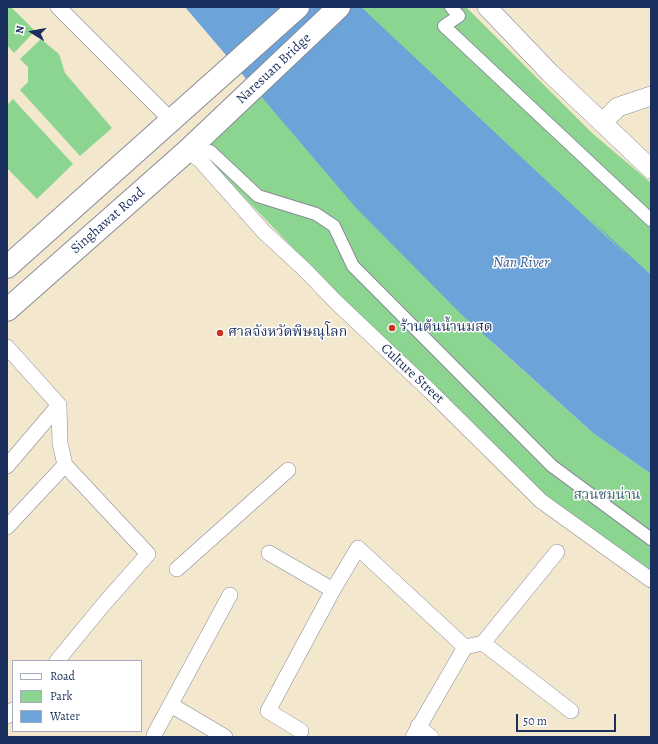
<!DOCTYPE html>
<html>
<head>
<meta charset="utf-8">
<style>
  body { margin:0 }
  #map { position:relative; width:658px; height:744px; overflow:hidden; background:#f3e7ce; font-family:Alegreya,serif }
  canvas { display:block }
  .frame { position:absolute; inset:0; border:8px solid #1b2f5e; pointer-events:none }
  .legend { position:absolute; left:12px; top:660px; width:130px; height:72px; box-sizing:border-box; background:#fff; border:1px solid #a4acbf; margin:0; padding:5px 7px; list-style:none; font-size:12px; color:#1b2f5e }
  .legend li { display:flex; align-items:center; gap:8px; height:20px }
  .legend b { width:20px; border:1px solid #a4acbf }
  .north { position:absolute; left:12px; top:12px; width:40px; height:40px; -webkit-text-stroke:3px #fff; paint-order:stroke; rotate:281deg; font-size:11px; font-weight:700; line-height:16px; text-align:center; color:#1b2f5e }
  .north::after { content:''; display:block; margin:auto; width:14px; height:18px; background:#1b2f5e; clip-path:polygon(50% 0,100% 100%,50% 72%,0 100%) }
  .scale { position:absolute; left:516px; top:714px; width:100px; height:18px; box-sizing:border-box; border:2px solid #1b2f5e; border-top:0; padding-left:5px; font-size:12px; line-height:14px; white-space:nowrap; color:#1b2f5e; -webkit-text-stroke:3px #fff; paint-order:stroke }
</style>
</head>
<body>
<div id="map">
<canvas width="658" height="744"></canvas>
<div class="frame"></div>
<ul class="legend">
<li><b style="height:5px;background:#fff"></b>Road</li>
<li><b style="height:11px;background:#8cd591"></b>Park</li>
<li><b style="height:11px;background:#6ca4da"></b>Water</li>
</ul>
<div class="north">N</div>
<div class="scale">50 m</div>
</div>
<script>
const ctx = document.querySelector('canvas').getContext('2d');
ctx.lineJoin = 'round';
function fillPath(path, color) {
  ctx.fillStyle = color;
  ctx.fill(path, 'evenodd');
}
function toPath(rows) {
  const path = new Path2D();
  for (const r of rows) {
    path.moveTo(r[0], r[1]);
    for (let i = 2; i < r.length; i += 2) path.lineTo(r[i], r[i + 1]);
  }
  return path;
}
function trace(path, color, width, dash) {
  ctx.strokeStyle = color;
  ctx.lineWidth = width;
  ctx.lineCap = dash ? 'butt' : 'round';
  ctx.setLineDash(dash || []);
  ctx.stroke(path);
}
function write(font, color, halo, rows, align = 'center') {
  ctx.font = font + ' Alegreya,"Noto Serif Thai",serif';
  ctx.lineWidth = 3;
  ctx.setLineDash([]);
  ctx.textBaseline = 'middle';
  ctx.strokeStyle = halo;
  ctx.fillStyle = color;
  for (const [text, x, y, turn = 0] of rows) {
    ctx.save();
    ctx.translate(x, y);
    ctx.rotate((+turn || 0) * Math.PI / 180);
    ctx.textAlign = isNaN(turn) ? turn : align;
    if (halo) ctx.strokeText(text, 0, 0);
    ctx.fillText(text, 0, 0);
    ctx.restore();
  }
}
const green = toPath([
  [7,7,11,7,35,31,14,53,7,45],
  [355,7,466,7,592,133,651,183,651,281],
  [41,39,59,54,65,73,112,128,80,156,20,90,28,82,28,67,20,59],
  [261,96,496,346,593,433,651,474,651,579,541,501,432,393,199,150],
  [13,99,73,164,37,199,7,168,7,105]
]);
const water = toPath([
  [185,7,361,7,629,258,589,218,651,275,651,474,593,433,462,315,357,209]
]);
const pedestrian = toPath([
  [451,7,459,16,444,26,651,220],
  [200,160,210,151,258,196,316,214,334,226,353,266,552,466,651,539]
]);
const minor = toPath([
  [58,7,171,120],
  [187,151,200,160,264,232,304,269,336,302,432,393,541,501,651,580],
  [7,347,59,405,60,443,65,465,148,554,103,605,57,661],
  [7,466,59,405],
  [7,527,65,465],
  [269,553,333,590],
  [177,569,288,470],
  [483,643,571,711],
  [171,705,225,737],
  [7,716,13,710],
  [418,726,431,737],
  [301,731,268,711,333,590,358,548,465,647],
  [154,735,230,595],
  [413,737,465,647,483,643,557,552]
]);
const tertiary = toPath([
  [487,7,550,73,651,169],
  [602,123,618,107,651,96]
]);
const primary = toPath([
  [7,267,298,7],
  [7,310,187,151,339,7]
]);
const markers = [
  [392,328,4,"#c8321e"],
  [220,333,4,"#c8321e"]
];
const streetNames = [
  ["Naresuan Bridge",274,69,-43],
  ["Singhawat Road",108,221,-41],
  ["Culture Street",412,374,43]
];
const poiNames = [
  ["ร้านต้นน้ำนมสด",400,328],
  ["ศาลจังหวัดพิษณุโลก",228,333]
];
const parkNames = [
  ["สวนชมน่าน",607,496]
];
const waterNames = [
  ["Nan River",521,263]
];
fillPath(green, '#8cd591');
fillPath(water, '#6ca4da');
trace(pedestrian, '#878b96', 14);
trace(minor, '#878b96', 16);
trace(tertiary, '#878b96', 20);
trace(primary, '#878b96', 24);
trace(pedestrian, '#fff', 12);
trace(minor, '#fff', 15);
trace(tertiary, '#fff', 19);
trace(primary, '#fff', 22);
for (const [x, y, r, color] of markers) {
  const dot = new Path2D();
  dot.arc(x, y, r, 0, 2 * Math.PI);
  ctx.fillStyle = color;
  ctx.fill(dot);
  trace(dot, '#fff', 1.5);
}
write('14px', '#1b2f5e', '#fff', streetNames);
write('14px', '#1b2f5e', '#fff', poiNames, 'left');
write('14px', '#3d616d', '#fff', parkNames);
write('italic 15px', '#3b5e90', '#fff', waterNames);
</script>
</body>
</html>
